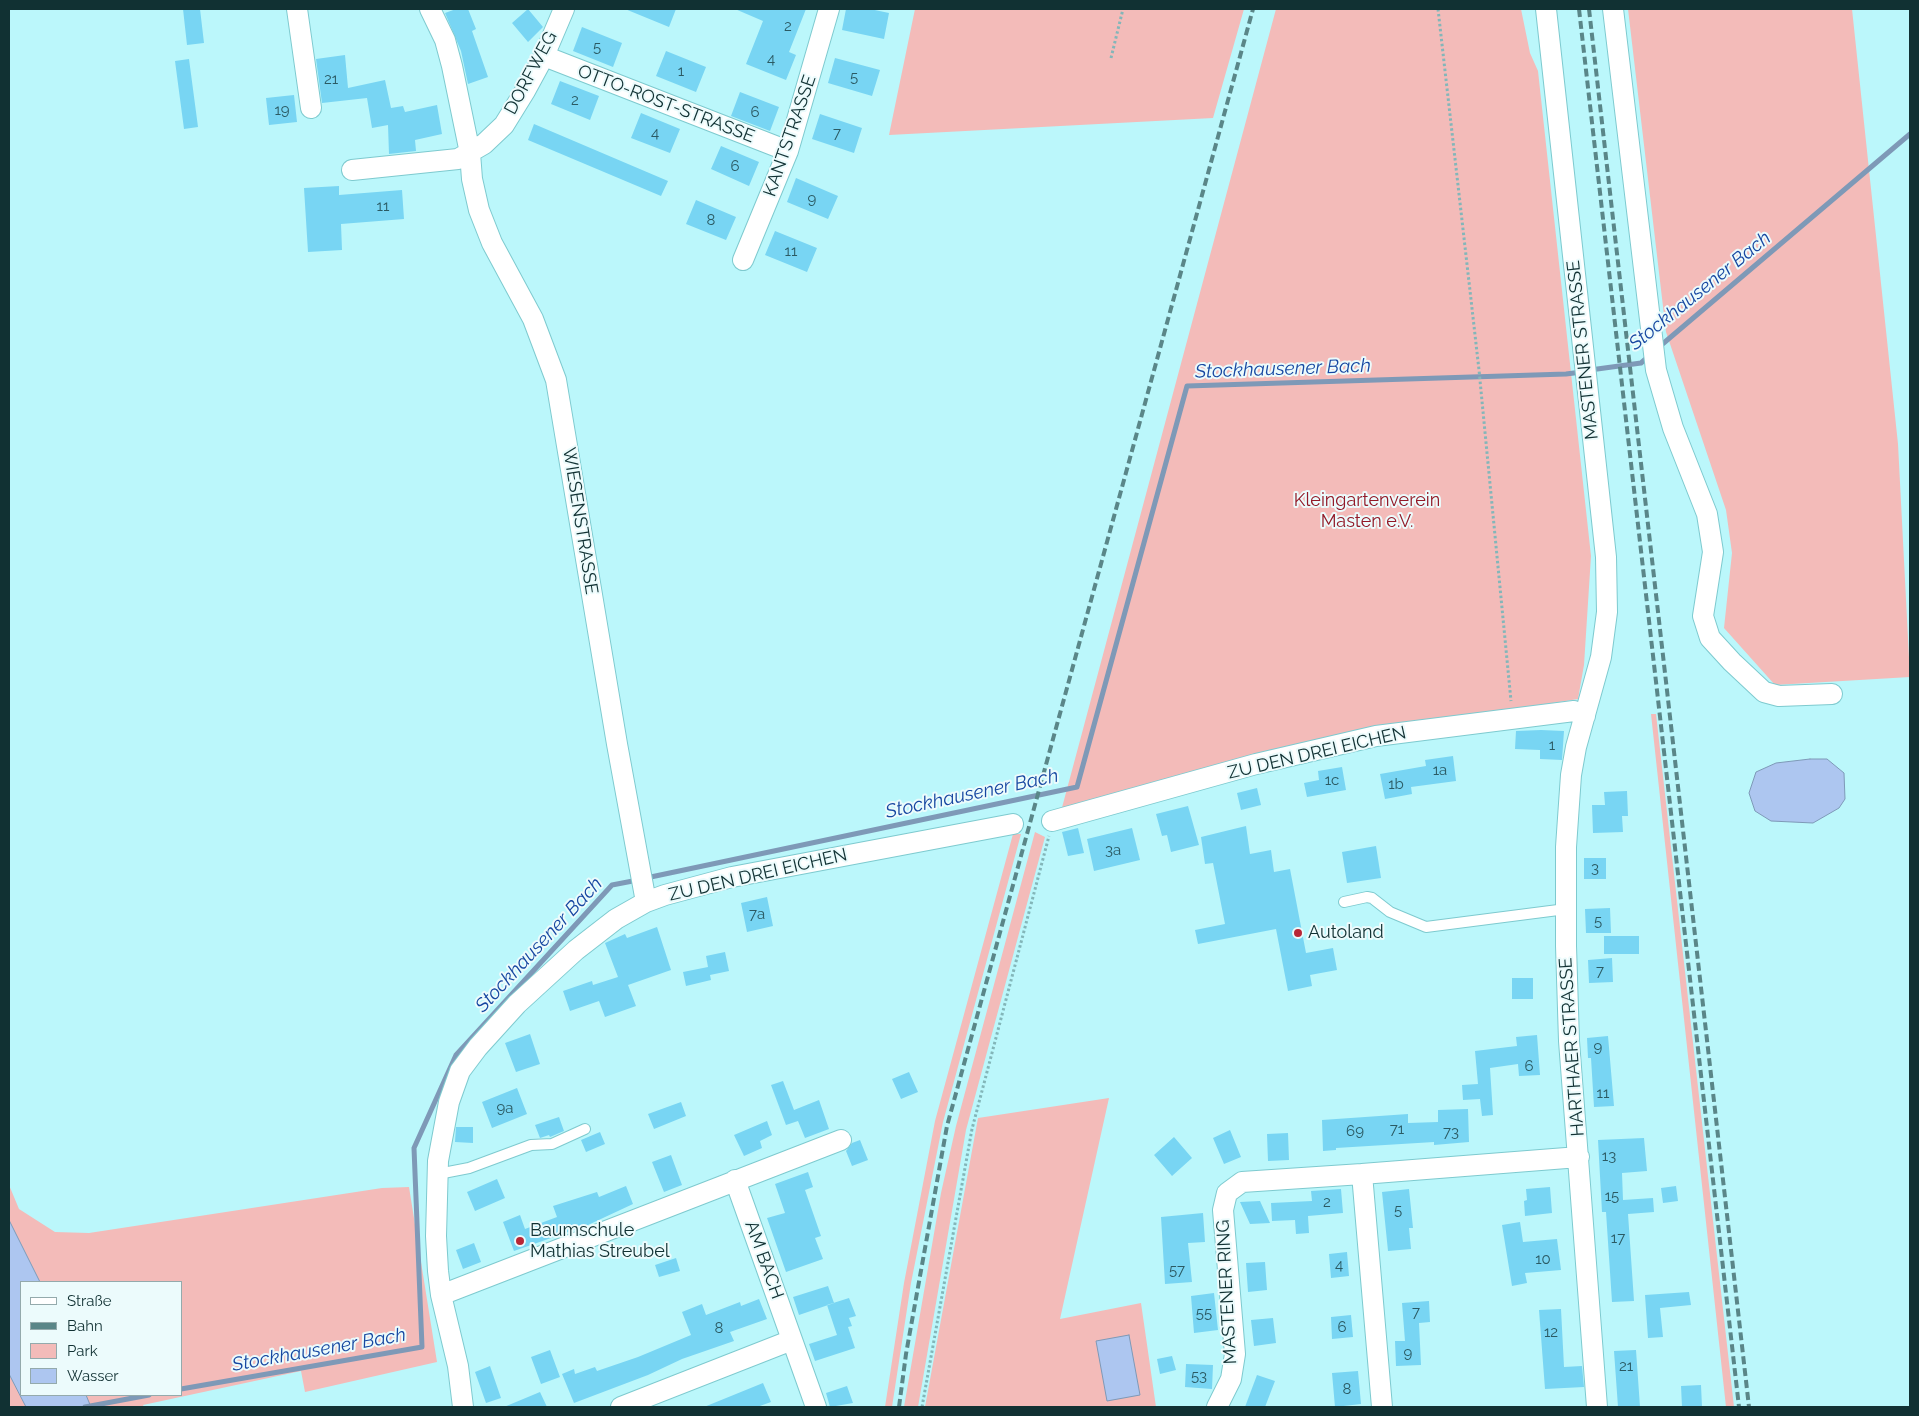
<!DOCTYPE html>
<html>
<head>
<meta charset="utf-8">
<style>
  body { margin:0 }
  #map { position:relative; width:1919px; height:1416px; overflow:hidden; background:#bbf7fb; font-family:Raleway,sans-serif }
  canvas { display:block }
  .frame { position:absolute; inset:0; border:10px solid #113133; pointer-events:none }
  .legend { position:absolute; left:20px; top:1281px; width:162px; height:115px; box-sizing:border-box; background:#ecfbfc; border:1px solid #94aaac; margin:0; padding:6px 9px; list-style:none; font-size:15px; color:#113133 }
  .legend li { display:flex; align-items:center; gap:10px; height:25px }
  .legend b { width:25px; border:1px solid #94aaac }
</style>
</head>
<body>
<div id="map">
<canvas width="1919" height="1416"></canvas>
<div class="frame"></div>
<ul class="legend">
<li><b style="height:6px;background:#fff"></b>Straße</li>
<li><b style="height:6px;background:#5a8688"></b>Bahn</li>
<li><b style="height:14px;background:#f3bbb9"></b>Park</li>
<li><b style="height:14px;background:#adc6f0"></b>Wasser</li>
</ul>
</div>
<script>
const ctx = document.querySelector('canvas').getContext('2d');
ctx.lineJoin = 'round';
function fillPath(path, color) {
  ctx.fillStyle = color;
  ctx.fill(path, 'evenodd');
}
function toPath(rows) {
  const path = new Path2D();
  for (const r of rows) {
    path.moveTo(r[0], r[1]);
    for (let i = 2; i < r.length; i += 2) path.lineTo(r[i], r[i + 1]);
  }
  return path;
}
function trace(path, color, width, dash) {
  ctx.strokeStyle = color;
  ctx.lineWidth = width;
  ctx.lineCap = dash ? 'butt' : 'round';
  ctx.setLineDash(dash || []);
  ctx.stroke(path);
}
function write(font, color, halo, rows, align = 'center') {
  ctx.font = font + ' Raleway,sans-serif';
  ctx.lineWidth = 4;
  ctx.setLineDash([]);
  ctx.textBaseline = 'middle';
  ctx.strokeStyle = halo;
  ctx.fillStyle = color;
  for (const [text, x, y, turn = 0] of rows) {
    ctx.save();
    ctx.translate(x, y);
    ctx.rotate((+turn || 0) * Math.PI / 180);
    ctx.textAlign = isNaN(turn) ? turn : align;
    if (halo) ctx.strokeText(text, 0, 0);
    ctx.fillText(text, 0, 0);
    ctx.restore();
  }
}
const green = toPath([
  [915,9,1244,9,1213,118,889,135],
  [1276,9,1521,9,1530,53,1538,71,1591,556,1584,665,1578,699,1372,732,1060,815],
  [1628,9,1852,9,1898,444,1910,677,1775,685,1724,628,1732,553,1726,510,1666,332],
  [1651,714,1656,714,1734,1407,1726,1407],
  [1035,832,1045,837,966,1130,918,1407,904,1407,941,1193,956,1126],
  [1013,834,1021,834,943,1122,911,1283,892,1407,885,1407,904,1283,935,1121],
  [1109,1098,1060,1319,1141,1303,1156,1407,925,1407,978,1118],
  [9,1185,19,1209,55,1232,89,1233,382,1188,409,1187,437,1362,305,1392,301,1371,143,1405,144,1407,91,1407,86,1395,181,1395,181,1282,40,1282,9,1220],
  [9,1374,26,1407,9,1407]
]);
const water = toPath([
  [1810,759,1827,759,1844,773,1845,799,1839,808,1813,823,1771,821,1755,811,1749,793,1756,772,1776,763,1810,759],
  [9,1220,40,1282,21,1282,21,1395,86,1395,91,1407,26,1407,9,1374,9,1220],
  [1129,1335,1140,1395,1107,1401,1096,1341,1129,1335]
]);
const stream = toPath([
  [1659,347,1910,134],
  [1590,370,1641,363,1649,356],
  [646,878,1077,787,1187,386,1566,374,1582,372],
  [181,1389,422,1347,414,1148,456,1055,612,885,638,880],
  [85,1407,149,1395]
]);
const building = toPath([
  [183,9,200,9,204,43,187,45],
  [456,9,468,9,476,29,472,31,488,77,468,84,461,51,445,13],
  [528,9,543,27,528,42,512,23],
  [625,9,676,9,669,27],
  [735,9,806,9,789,52,796,55,786,80,746,64,763,21],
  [846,9,870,9,889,13,884,39,842,30],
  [582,27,622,43,613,67,573,51],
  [666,51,706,67,696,92,656,76],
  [345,55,348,88,385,80,391,108,403,106,405,112,437,105,442,134,415,140,416,151,389,154,388,125,372,128,367,98,322,103,316,59],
  [835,58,880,70,872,96,828,83],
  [189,59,198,127,184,129,175,61],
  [560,81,599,96,590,120,551,104],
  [740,92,779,107,770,131,731,116],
  [294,95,297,122,269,125,266,98],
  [641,113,680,129,670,153,631,138],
  [820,114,862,128,854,153,812,139],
  [534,124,668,181,661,196,528,140],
  [721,146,759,162,749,186,711,169],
  [796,178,838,196,828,219,787,202],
  [339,186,339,195,402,190,404,219,341,224,342,250,308,252,304,188],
  [696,200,736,217,726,240,686,224],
  [775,231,817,248,807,272,765,255],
  [1541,730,1564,731,1562,760,1540,759,1540,750,1515,749,1516,731],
  [1453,756,1456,781,1411,787,1412,794,1385,799,1380,774,1426,766,1425,760],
  [1342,767,1346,790,1307,797,1304,783,1319,780,1318,771],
  [1257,788,1261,805,1241,810,1237,793],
  [1627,791,1628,816,1622,816,1623,832,1593,833,1592,805,1605,805,1604,792],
  [1188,806,1199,845,1171,852,1167,835,1162,836,1156,814],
  [1246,826,1250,854,1271,850,1274,872,1290,869,1306,953,1333,948,1337,970,1310,975,1312,986,1288,991,1276,929,1198,944,1195,930,1225,924,1213,863,1205,864,1201,837],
  [1078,828,1084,853,1068,856,1062,832],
  [1132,828,1140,860,1094,871,1087,839],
  [1376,846,1381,878,1347,883,1342,852],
  [1584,858,1606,858,1606,879,1584,879],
  [767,897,773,926,747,932,741,903],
  [1610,908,1611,933,1586,933,1585,909],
  [657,927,671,970,628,985,636,1006,605,1017,599,1001,570,1011,563,991,592,981,593,985,618,977,605,943,625,934,627,938],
  [1604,936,1639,936,1639,954,1604,954],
  [725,952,729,971,710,975,711,980,686,986,683,972,708,967,706,956],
  [1612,958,1613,982,1589,983,1588,960],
  [1512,978,1533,978,1533,999,1512,999],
  [530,1034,540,1064,516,1072,505,1043],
  [1537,1035,1540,1075,1519,1076,1518,1064,1490,1068,1493,1115,1482,1116,1480,1099,1463,1100,1462,1085,1478,1084,1475,1051,1517,1046,1516,1037],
  [1608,1036,1614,1106,1594,1107,1591,1058,1588,1058,1587,1038],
  [909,1072,918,1092,901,1099,892,1079],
  [783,1081,794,1110,819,1100,829,1129,805,1138,798,1121,786,1125,771,1085],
  [517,1088,527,1114,492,1128,482,1102],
  [681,1102,686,1116,654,1129,648,1114],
  [1468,1109,1469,1142,1434,1145,1434,1142,1336,1148,1336,1150,1323,1151,1322,1120,1408,1114,1408,1123,1438,1122,1438,1110],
  [559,1117,564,1131,550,1137,549,1135,540,1138,535,1125],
  [767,1121,772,1135,760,1141,762,1148,744,1156,734,1135],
  [456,1127,473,1127,473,1143,455,1142],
  [1230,1130,1241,1157,1224,1164,1213,1138],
  [600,1132,605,1144,586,1152,581,1140],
  [1288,1133,1289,1160,1268,1161,1267,1134],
  [1174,1137,1192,1158,1172,1176,1154,1155],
  [1644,1138,1647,1171,1622,1173,1623,1200,1653,1198,1654,1212,1628,1214,1634,1301,1612,1302,1606,1212,1602,1212,1598,1140],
  [860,1140,868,1160,852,1166,846,1151,852,1143],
  [671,1155,682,1185,664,1192,652,1162],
  [808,1172,813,1187,805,1190,821,1236,815,1238,823,1259,786,1272,767,1218,785,1213,775,1184],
  [497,1179,505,1198,475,1211,467,1192],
  [626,1186,633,1204,588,1225,514,1251,503,1222,520,1215,525,1229,557,1217,553,1206,597,1192,599,1197],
  [1676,1186,1678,1201,1663,1203,1661,1188],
  [1550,1187,1552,1213,1525,1216,1524,1201,1527,1200,1526,1189],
  [1341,1189,1343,1213,1308,1216,1309,1233,1296,1234,1295,1220,1272,1221,1271,1203,1312,1201,1311,1191],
  [1409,1189,1413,1228,1409,1228,1411,1249,1388,1251,1382,1192],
  [1260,1201,1270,1223,1250,1224,1240,1202],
  [1203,1213,1205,1242,1188,1243,1192,1282,1165,1284,1161,1217],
  [1520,1222,1523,1242,1557,1239,1561,1270,1525,1273,1527,1283,1512,1286,1502,1225],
  [474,1243,481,1262,463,1269,456,1250],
  [1347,1252,1349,1276,1331,1278,1329,1254],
  [676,1258,680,1271,659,1277,655,1265],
  [1265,1262,1267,1290,1248,1292,1246,1263],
  [828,1286,834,1303,799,1315,793,1297],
  [1689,1292,1691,1305,1660,1308,1663,1337,1648,1338,1645,1295],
  [1214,1293,1218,1330,1194,1333,1191,1296],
  [849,1298,856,1316,849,1318,852,1326,848,1327,855,1348,815,1361,809,1344,837,1335,827,1305],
  [759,1299,767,1319,730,1332,734,1341,682,1359,648,1375,574,1403,562,1374,574,1369,575,1374,595,1367,597,1371,638,1357,691,1335,682,1312,702,1304,706,1315,740,1302,741,1306],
  [1429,1301,1430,1322,1419,1323,1421,1365,1396,1366,1395,1341,1405,1341,1402,1303],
  [1561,1309,1564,1367,1582,1366,1584,1387,1545,1389,1539,1310],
  [1351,1315,1353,1337,1332,1339,1331,1317],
  [1273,1318,1276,1343,1254,1346,1251,1320],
  [550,1350,560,1377,541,1384,531,1357],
  [1636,1350,1640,1407,1618,1407,1614,1351],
  [1172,1356,1176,1370,1160,1374,1157,1359],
  [1186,1364,1213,1365,1212,1389,1185,1387],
  [490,1366,501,1398,486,1403,475,1372],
  [1358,1371,1361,1404,1335,1407,1332,1373],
  [1257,1375,1275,1381,1265,1407,1245,1407],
  [763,1383,771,1402,757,1407,704,1407],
  [1701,1385,1702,1407,1682,1407,1681,1386],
  [847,1386,853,1403,830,1407,826,1393],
  [540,1392,547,1407,504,1407]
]);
const path = toPath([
  [1438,9,1479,370,1511,701],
  [1111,58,1123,9],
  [922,1407,972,1129,1049,836]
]);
const lane = toPath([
  [1344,902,1367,897,1372,898,1390,912,1426,927,1566,909],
  [438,1174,469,1168,531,1145,552,1144,585,1129]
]);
const street = toPath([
  [297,9,311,108],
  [430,9,445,40,452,66,470,153,472,179,479,210,492,243,533,319,556,380,617,744,646,902],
  [1546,9,1606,557,1607,612,1601,657,1576,747,1571,775,1566,847,1566,946,1569,1041,1597,1407],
  [1613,9,1656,370,1673,428,1707,514,1713,552,1703,616,1710,638,1732,662,1764,692,1779,696,1832,694],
  [544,56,788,151],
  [352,170,458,159,484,144,504,125,525,91,544,56,564,9],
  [743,260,788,151,829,9],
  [1052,821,1256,764,1376,736,1574,711,1585,716],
  [735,1180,816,1407],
  [441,1295,841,1140],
  [463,1407,458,1366,441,1295,438,1271,436,1236,438,1161,449,1102,460,1071,478,1047,517,1004,576,950,616,919,646,902,665,895,732,877,1013,824],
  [621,1407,792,1340],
  [1217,1407,1231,1379,1235,1354,1223,1210,1227,1193,1242,1182,1362,1174],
  [1382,1407,1362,1174,1579,1157]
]);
const rail = toPath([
  [1579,9,1739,1407],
  [1589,9,1749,1407],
  [899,1407,906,1354,947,1126,1253,9]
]);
const markers = [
  [1298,933,5,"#b82737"],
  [520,1241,5,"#b82737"]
];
const numberNames = [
  ["2",788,26],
  ["5",597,47],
  ["4",771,59],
  ["1",681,71],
  ["5",854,77],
  ["21",331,79],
  ["2",575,100],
  ["19",282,110],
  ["6",755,112],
  ["4",655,133],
  ["7",837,133],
  ["6",735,166],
  ["9",812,199],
  ["11",383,206],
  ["8",711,220],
  ["11",791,251],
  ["1",1552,745],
  ["1a",1440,770],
  ["1c",1332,780],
  ["1b",1396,784],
  ["3a",1113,850],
  ["3",1595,868],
  ["7a",757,914],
  ["5",1598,921],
  ["7",1600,971],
  ["9",1598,1047],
  ["6",1529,1066],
  ["11",1603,1093],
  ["9a",505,1108],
  ["71",1397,1129],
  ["69",1355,1131],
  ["73",1451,1132],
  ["13",1609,1156],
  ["15",1612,1196],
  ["2",1327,1202],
  ["5",1398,1210],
  ["17",1618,1238],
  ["10",1543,1259],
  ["4",1339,1265],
  ["57",1177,1270],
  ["7",1416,1312],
  ["55",1204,1313],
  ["6",1342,1327],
  ["8",719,1328],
  ["12",1551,1332],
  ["9",1408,1353],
  ["21",1626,1366],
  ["53",1199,1376],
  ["8",1347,1389]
];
const streetNames = [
  ["DORFWEG",531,73,-62],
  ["OTTO-ROST-STRASSE",666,104,21],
  ["KANTSTRASSE",790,136,-71],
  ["MASTENER STRASSE",1583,350,-96],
  ["WIESENSTRASSE",580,521,81],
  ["ZU DEN DREI EICHEN",1317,753,-13],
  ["ZU DEN DREI EICHEN",758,875,-13],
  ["HARTHAER STRASSE",1572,1047,-94],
  ["AM BACH",764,1260,70],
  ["MASTENER RING",1227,1292,-93]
];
const parkNames = [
  ["Kleingartenverein",1367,501],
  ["Masten e.V.",1367,522]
];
const poiNames = [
  ["Autoland",1308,933],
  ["Baumschule",530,1231],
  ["Mathias Streubel",530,1252]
];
const waterNames = [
  ["Stockhausener Bach",1700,291,-39],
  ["Stockhausener Bach",1283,369,-2],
  ["Stockhausener Bach",972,794,-12],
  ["Stockhausener Bach",539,945,-47],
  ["Stockhausener Bach",319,1350,-10]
];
fillPath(green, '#f3bbb9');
fillPath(water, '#adc6f0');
trace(water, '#7e99b7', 1);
trace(stream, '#7e99b7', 5);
fillPath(building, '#78d5f3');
trace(lane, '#7ecacf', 12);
trace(street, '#7ecacf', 22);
trace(path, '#83b6b9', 3, [2.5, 2.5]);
trace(lane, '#fff', 10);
trace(street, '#fff', 20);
trace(rail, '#5a8688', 4, [8, 4]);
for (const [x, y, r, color] of markers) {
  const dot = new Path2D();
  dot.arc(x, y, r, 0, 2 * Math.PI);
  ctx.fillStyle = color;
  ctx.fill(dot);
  trace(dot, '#ecfbfc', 2);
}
write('15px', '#2b5a63', null, numberNames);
write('18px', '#113133', '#ecfbfc', streetNames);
write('18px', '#921927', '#ecfbfc', parkNames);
write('18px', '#113133', '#ecfbfc', poiNames, 'left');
write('italic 19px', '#1647a1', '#ecfbfc', waterNames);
</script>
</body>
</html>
